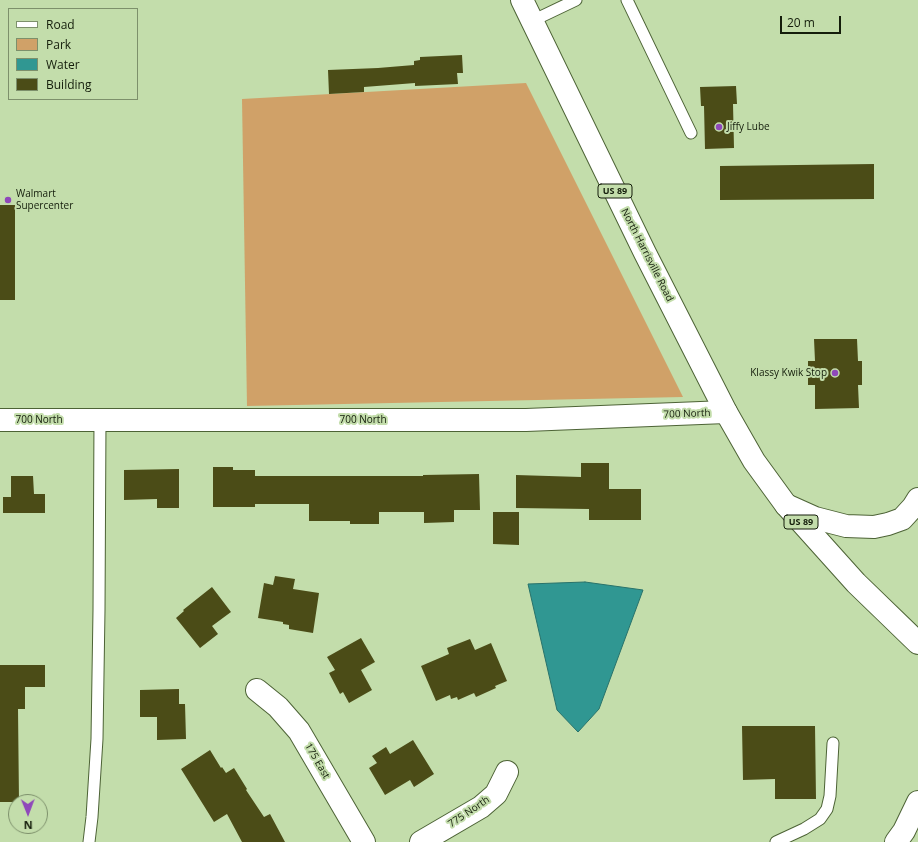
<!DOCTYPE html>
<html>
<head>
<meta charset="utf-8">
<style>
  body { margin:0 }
  #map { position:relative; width:918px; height:842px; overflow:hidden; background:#c3ddab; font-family:"Open Sans",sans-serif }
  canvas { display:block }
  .legend { position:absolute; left:8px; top:8px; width:130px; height:92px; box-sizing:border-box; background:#c3ddab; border:1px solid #7d906b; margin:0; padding:5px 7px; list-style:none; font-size:12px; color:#141d0b }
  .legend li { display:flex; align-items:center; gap:8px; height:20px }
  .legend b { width:20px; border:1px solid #7d906b }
  .north { position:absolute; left:8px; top:794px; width:40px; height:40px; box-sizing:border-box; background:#c3ddab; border:1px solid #7d906b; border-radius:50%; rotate:179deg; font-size:11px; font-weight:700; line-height:16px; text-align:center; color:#141d0b }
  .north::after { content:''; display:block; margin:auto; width:14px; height:18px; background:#8f48ba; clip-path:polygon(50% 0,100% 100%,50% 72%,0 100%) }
  .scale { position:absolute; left:780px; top:16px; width:61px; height:18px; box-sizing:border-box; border:2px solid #141d0b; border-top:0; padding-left:5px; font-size:12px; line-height:14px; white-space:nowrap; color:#141d0b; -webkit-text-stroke:3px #c3ddab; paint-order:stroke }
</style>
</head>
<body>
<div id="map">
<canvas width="918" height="842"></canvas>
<ul class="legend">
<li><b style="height:5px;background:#fff"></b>Road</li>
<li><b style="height:11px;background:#d0a168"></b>Park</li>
<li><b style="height:11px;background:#309792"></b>Water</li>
<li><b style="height:11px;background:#4b4c17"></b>Building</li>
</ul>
<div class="north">N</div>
<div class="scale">20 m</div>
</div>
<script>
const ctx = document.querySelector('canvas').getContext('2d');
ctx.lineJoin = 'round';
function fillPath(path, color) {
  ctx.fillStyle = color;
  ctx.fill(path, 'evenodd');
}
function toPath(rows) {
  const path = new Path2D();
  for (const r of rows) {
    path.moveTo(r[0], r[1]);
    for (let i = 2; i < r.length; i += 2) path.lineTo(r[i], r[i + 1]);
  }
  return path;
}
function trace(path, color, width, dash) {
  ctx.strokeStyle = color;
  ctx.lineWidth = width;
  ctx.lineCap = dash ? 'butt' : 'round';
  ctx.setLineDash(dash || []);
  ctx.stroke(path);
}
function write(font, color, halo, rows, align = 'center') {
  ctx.font = font + ' "Open Sans",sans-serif';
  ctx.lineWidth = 4;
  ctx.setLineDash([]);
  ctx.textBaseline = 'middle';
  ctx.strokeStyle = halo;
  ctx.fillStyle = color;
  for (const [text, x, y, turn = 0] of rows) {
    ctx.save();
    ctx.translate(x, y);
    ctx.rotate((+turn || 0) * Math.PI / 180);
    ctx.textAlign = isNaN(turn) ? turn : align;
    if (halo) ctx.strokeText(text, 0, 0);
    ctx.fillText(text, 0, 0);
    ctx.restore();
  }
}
const green = toPath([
  [526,83,683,397,247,406,242,99]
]);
const water = toPath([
  [585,582,643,590,599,709,578,732,557,710,528,584,585,582]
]);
const building = toPath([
  [462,55,463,73,457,73,458,84,415,86,415,83,364,87,364,92,329,94,328,70,378,68,414,65,414,61,420,60,420,57],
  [736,86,737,104,733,104,734,148,705,149,704,106,701,106,700,87],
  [874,164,874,199,720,200,720,166],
  [0,205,15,205,15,300,0,300],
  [814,339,857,339,858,361,862,361,862,385,858,385,859,408,815,409,815,385,808,385,808,361,815,361],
  [581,463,609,463,609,489,641,489,641,520,589,520,589,509,516,508,516,475,581,477],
  [213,467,233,467,233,470,255,470,255,476,423,476,423,475,479,474,480,510,454,510,454,522,424,523,424,512,379,512,379,524,350,524,350,521,309,521,309,504,255,504,255,507,213,507],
  [179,469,179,508,157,508,157,499,124,500,124,470],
  [11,476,33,476,34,494,45,494,45,513,3,513,3,497,11,497],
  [493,512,519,512,519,545,493,544],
  [275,576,295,579,293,589,319,593,313,633,289,629,289,625,283,624,283,622,258,618,264,583,273,585],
  [212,587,231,612,212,626,218,634,200,648,176,618,184,611,183,610],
  [361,638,375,662,361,670,372,690,349,703,343,692,340,694,329,673,335,670,327,657],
  [470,639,475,650,491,643,507,681,495,686,496,688,476,697,474,693,458,700,457,697,451,699,450,695,436,701,421,666,449,654,447,648],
  [0,665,45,665,45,687,25,687,25,709,18,709,19,802,0,802],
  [179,689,179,704,185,704,186,739,157,740,157,717,140,717,140,690],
  [742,726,815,726,816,799,775,799,775,779,743,780],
  [413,740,434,774,414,787,410,780,385,795,369,768,377,763,372,756,386,747,390,754],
  [210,750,221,768,222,767,226,773,234,768,247,789,246,790,264,817,270,814,285,842,242,842,227,814,214,822,181,769]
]);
const lane = toPath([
  [627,0,691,133],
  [532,21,576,0],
  [89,842,92,817,97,739,99,610,100,420],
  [776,842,804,829,820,819,827,809,830,796,833,743]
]);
const street = toPath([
  [0,420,526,420,726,412],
  [257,690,278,707,299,731,364,842],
  [421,842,481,807,496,794,507,772]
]);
const secondary = toPath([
  [786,505,815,518,846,526,874,527,888,524,902,519,913,507,918,499],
  [896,842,904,831,918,802]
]);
const primary = toPath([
  [522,0,645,253,726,412,754,461,786,505,856,583,918,643]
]);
const markers = [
  [719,127,4,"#8f48ba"],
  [8,200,4,"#8f48ba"],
  [835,373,4,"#8f48ba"]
];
const shields = [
  [615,191,34],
  [801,522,34]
];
const shieldNames = [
  ["US 89",615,191],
  ["US 89",801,522]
];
const poiNames = [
  ["Jiffy Lube",727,127],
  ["Walmart",16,194],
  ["Supercenter",16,206],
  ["Klassy Kwik Stop",827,373,"right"]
];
const streetNames = [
  ["North Harrisville Road",647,255,63],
  ["700 North",687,414,-2],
  ["700 North",39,420],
  ["700 North",363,420],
  ["175 East",317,761,60],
  ["775 North",469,812,-34]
];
fillPath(green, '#d0a168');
fillPath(water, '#309792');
trace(water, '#28726a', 1);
fillPath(building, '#4b4c17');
trace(lane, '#4d6336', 13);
trace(street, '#4d6336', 24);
trace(secondary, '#4d6336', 24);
trace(primary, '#4d6336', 24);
trace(lane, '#fff', 11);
trace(street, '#fff', 22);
trace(secondary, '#fff', 22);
trace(primary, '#fff', 22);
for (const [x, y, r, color] of markers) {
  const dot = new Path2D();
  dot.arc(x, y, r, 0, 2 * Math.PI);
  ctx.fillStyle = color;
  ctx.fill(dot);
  trace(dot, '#c3ddab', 1.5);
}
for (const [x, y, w] of shields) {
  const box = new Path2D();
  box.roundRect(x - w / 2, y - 7, w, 14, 3);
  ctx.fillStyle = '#c3ddab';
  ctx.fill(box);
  trace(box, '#141d0b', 1);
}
write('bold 9px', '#141d0b', null, shieldNames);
write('10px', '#141d0b', '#c3ddab', poiNames, 'left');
write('10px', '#141d0b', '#c3ddab', streetNames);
</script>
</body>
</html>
